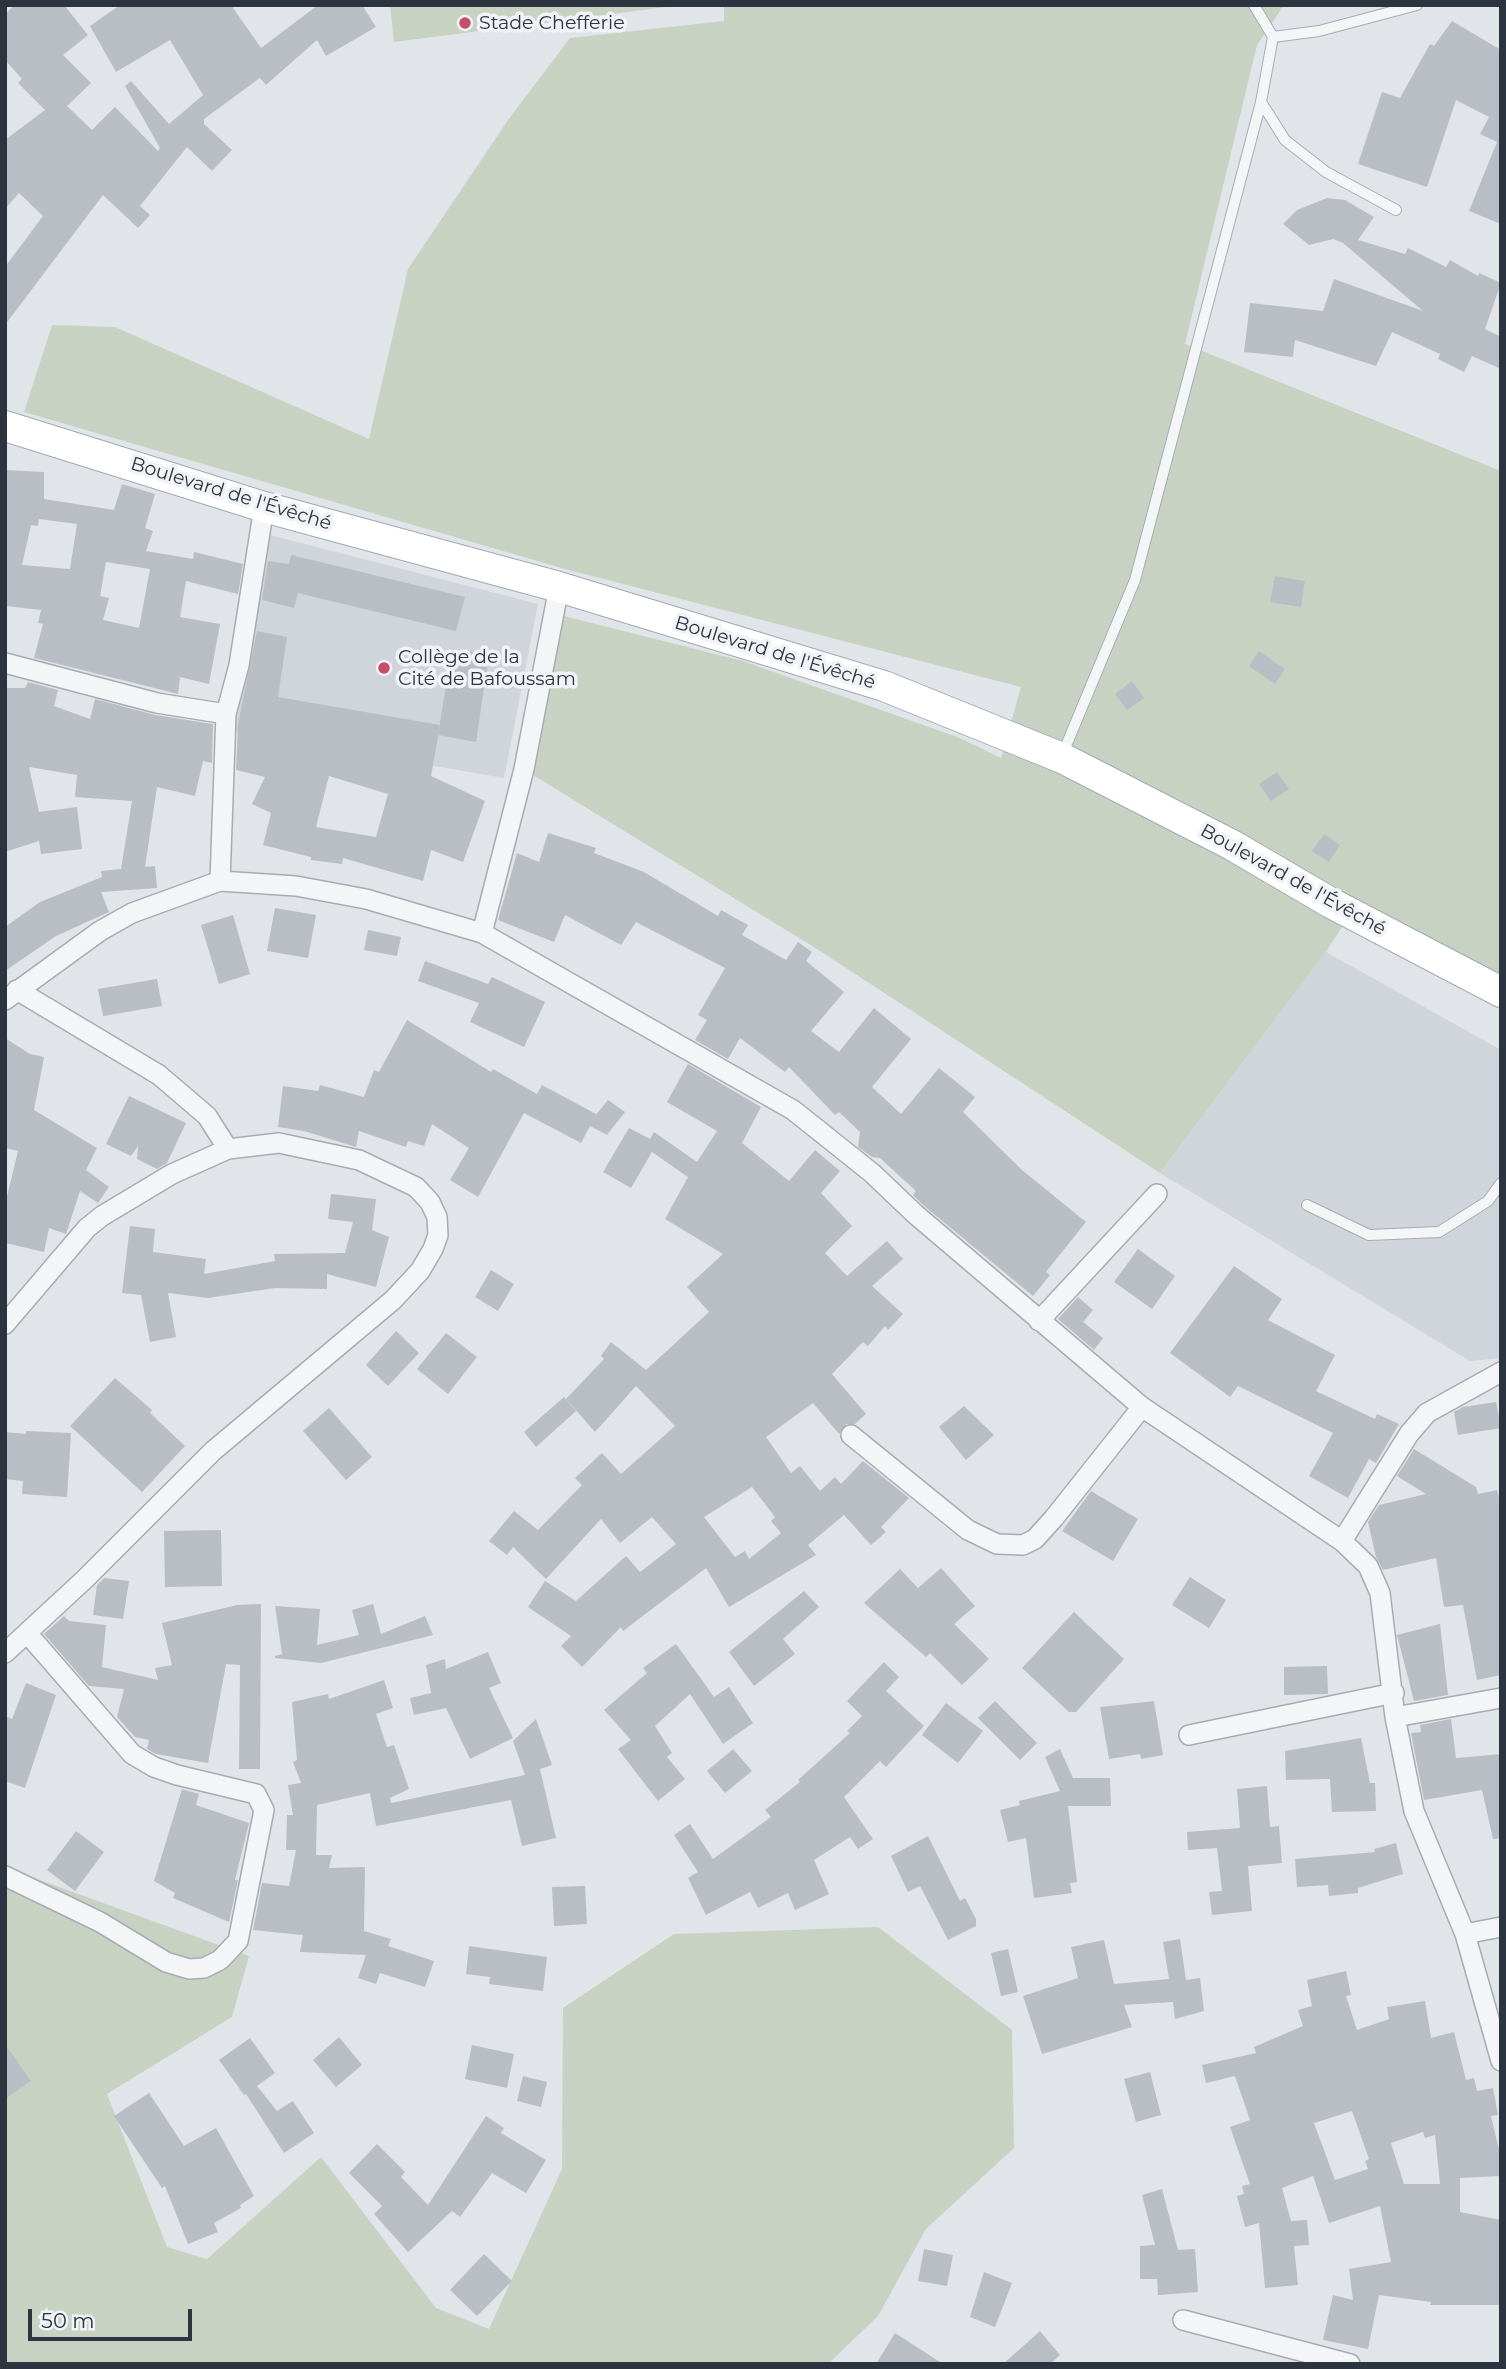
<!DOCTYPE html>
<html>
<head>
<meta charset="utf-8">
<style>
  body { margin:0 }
  #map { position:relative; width:1506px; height:2369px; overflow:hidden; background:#e1e5e9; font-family:Montserrat,sans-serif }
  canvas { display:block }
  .frame { position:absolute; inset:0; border:7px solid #2b343f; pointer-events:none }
  .scale { position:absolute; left:28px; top:2309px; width:164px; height:32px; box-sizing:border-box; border:4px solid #2b343f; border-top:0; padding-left:9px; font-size:21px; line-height:24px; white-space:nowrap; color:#2b343f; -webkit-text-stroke:5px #f1f3f6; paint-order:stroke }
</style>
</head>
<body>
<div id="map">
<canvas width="1506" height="2369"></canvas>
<div class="frame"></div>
<div class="scale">50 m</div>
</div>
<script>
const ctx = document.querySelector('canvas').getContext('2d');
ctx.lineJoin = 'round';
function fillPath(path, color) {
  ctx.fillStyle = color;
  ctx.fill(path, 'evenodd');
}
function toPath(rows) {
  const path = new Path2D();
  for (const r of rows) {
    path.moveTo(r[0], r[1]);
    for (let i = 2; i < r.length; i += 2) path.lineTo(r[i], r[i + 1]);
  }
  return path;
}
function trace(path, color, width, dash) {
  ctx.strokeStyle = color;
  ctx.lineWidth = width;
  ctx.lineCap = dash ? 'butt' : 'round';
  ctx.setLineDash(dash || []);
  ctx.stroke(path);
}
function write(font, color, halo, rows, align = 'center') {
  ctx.font = font + ' Montserrat,sans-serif';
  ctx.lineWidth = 7;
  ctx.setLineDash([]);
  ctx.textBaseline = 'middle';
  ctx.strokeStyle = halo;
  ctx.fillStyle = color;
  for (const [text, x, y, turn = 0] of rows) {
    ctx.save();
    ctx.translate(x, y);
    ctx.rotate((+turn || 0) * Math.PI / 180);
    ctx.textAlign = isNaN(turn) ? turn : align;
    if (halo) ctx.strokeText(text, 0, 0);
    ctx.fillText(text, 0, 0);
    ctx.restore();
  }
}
const built = toPath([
  [270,535,538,604,504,778,231,731,265,544],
  [1326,952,1501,1050,1501,1358,1470,1361,1160,1173]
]);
const green = toPath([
  [390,5,682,5,394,42],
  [724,5,1284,5,1257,45,1185,344,1501,471,1501,974,1357,903,1326,952,1160,1173,817,949,528,772,564,616,743,661,960,738,1001,758,1021,687,565,569,24,412,52,325,115,327,369,439,408,269,508,120,570,38,724,21],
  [5,1872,29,1876,249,1956,232,2017,107,2094,167,2247,207,2259,321,2157,436,2308,489,2329,562,2169,563,2008,674,1934,878,1927,1012,2030,1014,2148,926,2229,878,2316,828,2364,5,2364]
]);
const building = toPath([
  [14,5,64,5,88,35,63,55,91,83,67,106,92,130,115,107,158,151,160,148,125,86,131,81,169,124,203,95,170,40,116,72,90,26,120,5,231,5,261,48,318,5,362,5,376,27,326,56,317,40,266,85,260,78,204,119,204,124,232,150,212,171,187,147,140,206,150,215,138,228,103,195,5,325,5,267,43,216,19,193,5,209,5,140,45,110,18,83,22,79,5,60,5,15],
  [1452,21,1501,50,1501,224,1469,211,1497,142,1480,134,1489,117,1456,100,1427,187,1358,164,1382,92,1400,98,1430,44,1434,46],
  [1327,198,1345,200,1374,217,1358,240,1405,254,1408,248,1446,267,1450,260,1478,276,1479,273,1501,283,1485,329,1501,337,1501,369,1472,356,1464,372,1438,359,1440,354,1392,332,1376,366,1295,340,1293,357,1244,352,1250,303,1323,311,1334,279,1423,311,1343,243,1333,239,1309,245,1283,224,1297,210],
  [5,470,44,472,44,499,114,510,122,484,155,494,145,528,153,531,146,551,193,559,194,552,243,564,238,594,186,581,180,617,220,624,209,684,180,677,178,694,34,658,43,624,38,623,41,610,5,606],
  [39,519,77,524,70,569,22,565,31,525,38,526],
  [106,562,150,569,139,628,103,620,109,598,100,596],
  [291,555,465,597,456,631,298,593,294,608,262,600,268,561,289,564],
  [1275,576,1305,581,1301,607,1270,602],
  [257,631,287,637,278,697,440,725,431,776,485,801,463,862,431,850,423,881,343,858,342,864,311,860,311,857,263,845,271,813,252,804,265,777,236,770,238,724],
  [329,776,388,794,376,837,316,827],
  [452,649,489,654,476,742,438,735],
  [1259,651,1285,669,1275,684,1249,666],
  [1132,681,1144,698,1127,710,1115,694],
  [28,682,58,690,54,706,90,719,95,699,155,715,213,724,212,763,203,761,195,796,157,787,145,867,155,866,157,888,101,892,109,912,56,936,5,971,5,927,40,902,102,877,101,871,121,869,132,801,75,797,77,775,29,767,39,812,77,807,82,849,41,854,39,841,5,852,5,688,25,688],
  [1277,772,1289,789,1271,801,1259,784],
  [548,833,596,848,594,853,644,872,718,916,721,910,748,925,742,935,786,960,798,942,812,952,806,961,844,992,811,1031,839,1052,874,1008,911,1039,872,1087,901,1114,939,1068,975,1097,963,1112,1022,1170,1086,1222,1046,1272,1050,1275,1033,1296,923,1205,913,1195,916,1191,880,1158,872,1157,858,1147,860,1132,839,1112,835,1115,789,1067,785,1072,740,1038,728,1059,695,1040,707,1020,698,1015,725,968,636,922,621,945,565,915,554,942,498,920,517,853,539,862],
  [1324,834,1340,845,1329,862,1312,851],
  [275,908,316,915,308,958,267,951],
  [233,915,250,974,219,984,201,925],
  [368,930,401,937,397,956,364,950],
  [425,961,488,984,492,977,545,1002,524,1047,470,1022,479,1003,418,981],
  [157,979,162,1006,103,1016,98,989],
  [407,1020,491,1072,493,1069,537,1094,542,1085,596,1114,595,1116,608,1100,625,1112,607,1135,590,1126,581,1143,524,1113,478,1197,450,1180,469,1148,432,1124,424,1146,408,1141,406,1147,359,1131,356,1147,304,1131,278,1127,283,1086,318,1091,320,1085,364,1097,374,1070,379,1072],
  [5,1038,30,1054,44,1057,34,1110,97,1148,86,1170,109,1187,98,1203,80,1191,66,1234,49,1228,44,1252,5,1243,5,1205,18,1151,5,1148],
  [688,1064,761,1107,742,1143,789,1181,815,1150,840,1171,821,1193,852,1226,825,1253,847,1276,887,1241,903,1259,872,1286,903,1314,888,1330,885,1326,868,1346,863,1342,832,1374,866,1414,855,1424,846,1424,839,1434,813,1403,766,1437,791,1473,800,1466,820,1491,835,1477,841,1484,863,1461,909,1498,881,1527,886,1532,871,1545,844,1515,808,1545,816,1555,729,1607,706,1568,623,1631,621,1627,582,1667,561,1646,571,1636,528,1607,545,1581,576,1601,626,1556,640,1572,676,1544,652,1517,620,1543,601,1519,546,1579,513,1547,507,1555,489,1541,514,1511,538,1530,582,1485,575,1478,602,1453,621,1474,675,1426,636,1386,595,1432,566,1399,604,1359,601,1356,611,1342,646,1370,709,1312,687,1287,723,1254,665,1219,688,1177,652,1152,631,1188,603,1172,629,1128,650,1139,654,1132,697,1162,717,1131,667,1102],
  [752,1487,775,1517,771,1521,781,1533,749,1559,745,1551,735,1557,704,1517],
  [129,1096,186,1123,167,1163,157,1169,137,1159,138,1146,131,1156,106,1144],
  [331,1194,376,1199,372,1230,389,1237,376,1287,327,1274,327,1289,275,1288,208,1298,168,1293,176,1337,150,1342,141,1295,122,1293,130,1226,155,1229,153,1252,206,1259,204,1274,275,1261,274,1254,345,1253,353,1222,328,1219],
  [1138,1249,1175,1276,1152,1309,1114,1282],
  [1234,1266,1282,1299,1268,1320,1335,1355,1316,1391,1375,1419,1377,1414,1399,1424,1376,1463,1369,1459,1348,1498,1309,1476,1333,1433,1238,1386,1230,1397,1170,1353],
  [491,1270,514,1284,498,1311,475,1297],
  [1078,1297,1093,1310,1083,1322,1103,1338,1094,1350,1058,1319],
  [396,1331,419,1353,388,1386,366,1365],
  [446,1333,477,1357,448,1394,417,1369],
  [115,1378,152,1410,150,1413,185,1446,142,1492,70,1426],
  [564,1397,576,1411,536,1447,524,1432],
  [1496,1402,1501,1428,1458,1435,1454,1412,1463,1407],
  [964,1406,994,1435,966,1460,939,1427],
  [329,1408,372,1457,346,1480,303,1431],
  [26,1431,71,1433,67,1497,22,1494,23,1481,5,1479,5,1432,26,1434],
  [1414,1449,1476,1487,1478,1494,1497,1490,1501,1505,1501,1675,1477,1680,1463,1605,1444,1607,1436,1558,1383,1570,1376,1557,1368,1522,1379,1505,1426,1494,1397,1476],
  [1091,1491,1138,1519,1113,1561,1062,1531],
  [221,1530,222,1586,165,1587,164,1531],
  [941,1568,975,1606,954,1624,989,1659,962,1685,930,1653,926,1657,864,1603,900,1569,918,1588],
  [1190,1577,1226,1600,1209,1628,1172,1605],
  [104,1578,129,1581,123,1619,93,1615,97,1585],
  [804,1591,819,1607,783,1639,795,1654,754,1686,729,1652],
  [261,1604,260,1769,239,1769,240,1665,226,1664,208,1763,156,1754,147,1749,149,1740,135,1737,117,1717,124,1689,89,1686,44,1634,64,1616,69,1621,106,1625,102,1667,158,1680,155,1668,172,1665,162,1623,237,1605],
  [373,1604,381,1634,425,1616,433,1635,321,1663,275,1658,275,1656,282,1654,275,1606,320,1609,317,1645,359,1635,352,1610],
  [1074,1612,1124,1659,1076,1712,1069,1712,1022,1668],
  [1440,1624,1448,1695,1414,1701,1397,1635],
  [676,1644,714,1697,729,1687,753,1723,723,1744,690,1694,655,1726,672,1753,667,1757,685,1779,658,1801,618,1749,631,1740,604,1710,647,1673,643,1668],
  [488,1652,501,1683,489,1688,513,1738,470,1759,446,1708,414,1715,410,1698,431,1693,426,1665,445,1659,446,1669],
  [884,1662,899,1677,886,1691,924,1726,886,1767,880,1761,844,1797,873,1839,858,1849,850,1837,814,1860,829,1894,795,1910,788,1893,758,1908,750,1892,706,1915,688,1878,698,1872,674,1835,690,1824,713,1859,771,1817,765,1810,800,1782,798,1780,850,1733,847,1731,862,1716,847,1701],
  [1327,1666,1328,1694,1284,1695,1284,1667],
  [384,1680,393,1708,376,1714,387,1747,394,1745,409,1789,390,1798,391,1803,525,1775,513,1741,536,1719,552,1765,540,1769,556,1838,522,1846,511,1800,376,1826,370,1793,317,1805,316,1855,332,1855,329,1868,365,1867,364,1931,391,1939,388,1946,434,1961,425,1987,380,1973,376,1984,358,1978,366,1955,300,1952,303,1935,253,1930,262,1883,289,1886,296,1850,286,1850,287,1815,293,1815,288,1785,301,1783,293,1762,297,1760,292,1702,328,1694,329,1699],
  [26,1683,56,1695,25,1788,5,1781,5,1716,12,1719],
  [995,1701,1037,1743,1020,1760,978,1718],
  [1154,1701,1163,1755,1141,1759,1140,1754,1109,1759,1100,1707],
  [946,1703,983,1731,958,1763,922,1735],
  [1451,1719,1456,1758,1501,1754,1501,1838,1493,1839,1482,1790,1424,1800,1411,1733,1421,1732,1420,1725],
  [1361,1738,1370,1783,1375,1783,1376,1811,1332,1812,1330,1779,1286,1780,1285,1751],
  [733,1749,752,1771,725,1793,707,1771],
  [1060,1749,1073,1778,1110,1778,1111,1806,1068,1806,1077,1882,1070,1883,1072,1893,1034,1898,1026,1838,1008,1842,1000,1810,1020,1805,1019,1801,1060,1791,1045,1757],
  [1267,1786,1270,1827,1279,1826,1282,1863,1248,1866,1252,1911,1212,1915,1209,1892,1222,1891,1217,1848,1188,1850,1187,1832,1240,1828,1237,1789],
  [182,1789,199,1794,196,1805,249,1823,235,1880,238,1880,229,1922,173,1898,175,1893,154,1881],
  [76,1831,104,1852,75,1891,47,1870],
  [928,1836,960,1901,965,1898,976,1919,976,1926,948,1940,920,1886,908,1892,891,1856],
  [1396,1843,1403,1874,1358,1888,1358,1893,1329,1896,1328,1885,1297,1887,1295,1859,1375,1852,1374,1849],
  [585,1886,587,1924,554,1926,552,1887],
  [1180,1939,1186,1980,1200,1978,1204,2011,1175,2019,1173,2002,1124,2005,1132,2027,1042,2054,1023,1996,1078,1978,1071,1947,1104,1940,1114,1984,1169,1979,1163,1942],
  [469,1946,547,1957,543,1991,489,1984,490,1977,466,1974],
  [1008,1949,1018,1992,1001,1996,991,1953],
  [1346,1971,1351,1995,1346,1996,1357,2030,1389,2019,1387,2007,1425,2001,1431,2038,1454,2032,1466,2080,1474,2078,1477,2091,1493,2088,1498,2115,1491,2116,1501,2158,1501,2176,1460,2178,1460,2212,1501,2220,1501,2305,1430,2305,1431,2302,1379,2295,1368,2349,1323,2340,1333,2295,1353,2300,1349,2269,1391,2262,1380,2206,1329,2223,1313,2176,1282,2188,1291,2221,1307,2220,1309,2245,1294,2246,1298,2285,1265,2288,1259,2223,1245,2227,1237,2196,1244,2194,1242,2186,1250,2184,1230,2127,1250,2120,1235,2076,1206,2083,1202,2065,1256,2053,1254,2047,1303,2026,1298,2010,1312,2006,1307,1980],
  [1352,2111,1369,2159,1365,2161,1368,2169,1335,2180,1314,2123],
  [1423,2132,1425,2138,1435,2135,1440,2184,1404,2184,1391,2143],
  [339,2037,362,2065,336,2087,313,2060],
  [250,2038,275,2073,257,2086,277,2111,293,2101,314,2133,284,2153,246,2094,244,2095,219,2060],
  [5,2044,31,2081,5,2099],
  [472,2045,514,2054,507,2088,465,2079],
  [1150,2072,1161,2115,1136,2122,1124,2079],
  [523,2076,547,2082,541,2107,517,2101],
  [149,2093,184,2146,216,2128,254,2196,240,2205,241,2208,214,2223,218,2232,188,2244,165,2186,162,2188,114,2116],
  [486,2116,504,2128,501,2133,546,2160,526,2193,492,2173,460,2217,452,2211,408,2252,374,2214,382,2206,349,2173,377,2144,405,2172,401,2177,428,2205],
  [1162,2189,1178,2250,1195,2249,1198,2292,1158,2295,1157,2279,1140,2279,1140,2246,1155,2245,1142,2195],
  [924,2249,953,2255,947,2286,918,2281],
  [484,2254,512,2281,477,2316,450,2290],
  [984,2272,1012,2283,995,2327,970,2317],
  [1040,2331,1060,2355,1050,2364,1003,2364],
  [895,2333,943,2364,876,2364]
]);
const service = toPath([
  [1254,5,1273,37,1261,102,1285,140,1326,172,1396,210],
  [1273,37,1319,31,1417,5],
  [1063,753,1135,580,1261,102],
  [1307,1205,1369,1235,1439,1232,1488,1201,1501,1183]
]);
const minor = toPath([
  [5,663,157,703,226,714],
  [220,881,226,714,239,665,264,507],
  [482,933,524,769,559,587],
  [17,990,159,1075,207,1116,228,1149],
  [5,1000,100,931,132,913,220,881,296,886,366,899,482,933,793,1110,872,1173,915,1214,1142,1407,1342,1541,1368,1566,1380,1593,1395,1717,1414,1811,1465,1934,1501,2061],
  [1039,1321,1157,1194],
  [5,1324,87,1228,102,1216,172,1174,228,1149,279,1143,359,1160,416,1187,430,1202,437,1217,438,1235,433,1249,420,1271,393,1300,213,1451,85,1579,5,1653],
  [851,1435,968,1530,997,1544,1023,1545,1035,1539,1054,1518,1142,1407],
  [1342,1541,1409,1434,1427,1413,1501,1372],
  [1395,1717,1501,1698],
  [1189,1735,1394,1693],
  [5,1876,100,1922,166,1962,189,1969,204,1968,220,1960,238,1941,264,1810,256,1794,177,1775,154,1767,132,1754,27,1633],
  [1465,1934,1501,1927],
  [1183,2320,1350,2364]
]);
const primary = toPath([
  [5,426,264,507,559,587,884,686,1062,758,1232,845,1331,903,1501,992]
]);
const markers = [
  [465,23,7,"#c54f69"],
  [384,668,7,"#c54f69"]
];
const poiNames = [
  ["Stade Chefferie",479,23],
  ["Collège de la",398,657],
  ["Cité de Bafoussam",398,679]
];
const streetNames = [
  ["Boulevard de l'Évêché",231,494,17],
  ["Boulevard de l'Évêché",775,653,17],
  ["Boulevard de l'Évêché",1293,880,29]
];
fillPath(built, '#d0d4db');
fillPath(green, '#c8d2c3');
fillPath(building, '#b9bec5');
trace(service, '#a7acb3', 12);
trace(minor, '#a7acb3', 22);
trace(primary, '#a1aab4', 32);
trace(service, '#f4f5f7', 10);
trace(minor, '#f4f5f7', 19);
trace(primary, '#fff', 30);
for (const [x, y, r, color] of markers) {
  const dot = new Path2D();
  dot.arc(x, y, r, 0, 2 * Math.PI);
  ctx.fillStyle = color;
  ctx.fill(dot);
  trace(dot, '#f1f3f6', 2.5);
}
write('19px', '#2b343f', '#f1f3f6', poiNames, 'left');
write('19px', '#2b343f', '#f1f3f6', streetNames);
</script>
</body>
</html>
